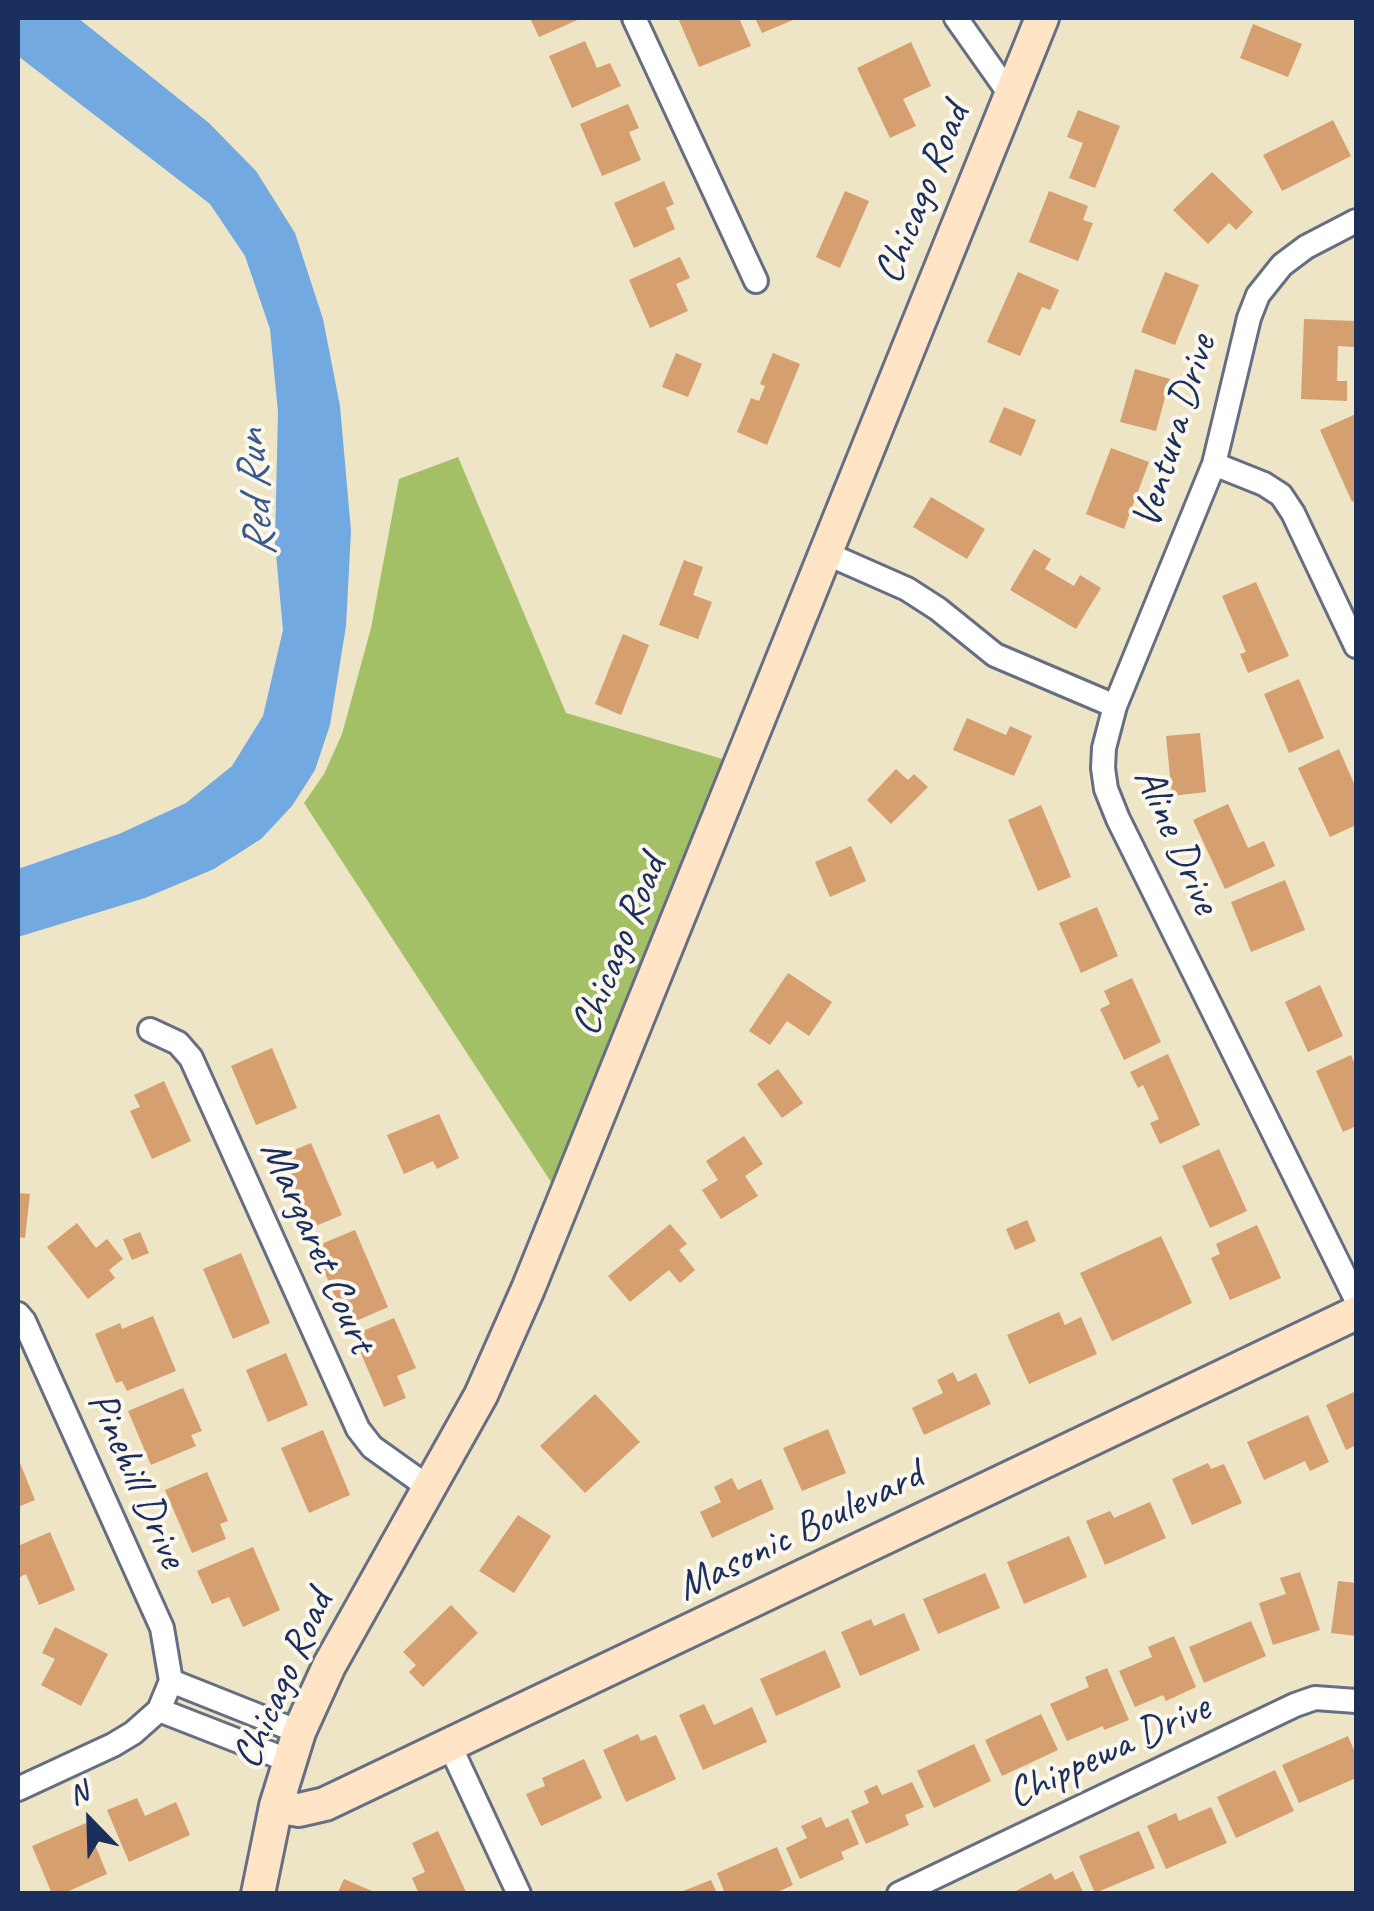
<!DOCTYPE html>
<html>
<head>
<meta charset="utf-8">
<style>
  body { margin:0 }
  #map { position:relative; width:1374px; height:1911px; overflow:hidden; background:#eee4c6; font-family:Caveat,sans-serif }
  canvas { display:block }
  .frame { position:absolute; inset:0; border:20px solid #1b2f5e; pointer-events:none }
  .north { position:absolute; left:40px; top:1771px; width:100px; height:100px; -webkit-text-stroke:8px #fbf7ec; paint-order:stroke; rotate:337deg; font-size:28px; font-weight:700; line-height:40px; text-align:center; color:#1b2f5e }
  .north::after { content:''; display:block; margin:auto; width:35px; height:45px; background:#1b2f5e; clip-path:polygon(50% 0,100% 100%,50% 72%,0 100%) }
</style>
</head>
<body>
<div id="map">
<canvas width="1374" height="1911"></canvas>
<div class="frame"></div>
<div class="north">N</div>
</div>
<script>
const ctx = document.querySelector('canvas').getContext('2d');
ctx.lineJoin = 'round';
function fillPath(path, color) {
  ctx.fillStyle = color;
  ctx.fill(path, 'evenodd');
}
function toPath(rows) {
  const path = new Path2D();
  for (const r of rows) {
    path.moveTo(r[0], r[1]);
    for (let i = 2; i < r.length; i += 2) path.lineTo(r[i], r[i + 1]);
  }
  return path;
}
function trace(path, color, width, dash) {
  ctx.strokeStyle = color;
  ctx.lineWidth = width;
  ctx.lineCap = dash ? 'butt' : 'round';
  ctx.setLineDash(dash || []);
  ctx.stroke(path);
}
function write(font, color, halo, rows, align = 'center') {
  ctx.font = font + ' Caveat,sans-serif';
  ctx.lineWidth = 8;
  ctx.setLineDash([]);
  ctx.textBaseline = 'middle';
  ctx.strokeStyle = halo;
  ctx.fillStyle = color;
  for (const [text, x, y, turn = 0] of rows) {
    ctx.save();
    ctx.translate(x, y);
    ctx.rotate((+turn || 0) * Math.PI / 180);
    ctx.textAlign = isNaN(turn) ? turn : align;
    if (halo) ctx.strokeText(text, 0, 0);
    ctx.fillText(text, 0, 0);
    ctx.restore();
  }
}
const green = toPath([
  [458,457,566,713,726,760,551,1182,304,803,324,774,342,734,371,628,399,479]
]);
const water = toPath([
  [18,18,78,18,209,123,256,171,295,233,323,319,340,406,351,531,346,626,330,725,315,770,292,806,261,839,214,869,145,898,18,937,18,869,119,834,186,803,232,766,263,716,283,630,275,543,278,412,270,329,245,256,210,204,18,56]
]);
const building = toPath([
  [530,18,582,18,539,37],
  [678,18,739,18,751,46,699,67],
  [755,18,798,18,762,33],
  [1253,24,1302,44,1288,77,1240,58],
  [585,41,597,68,610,63,621,86,572,108,549,56],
  [911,42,931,86,903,99,916,126,890,138,857,68],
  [628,104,639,128,629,132,641,160,602,176,580,124],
  [1078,110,1120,126,1095,188,1069,178,1083,143,1067,137],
  [1333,120,1351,156,1282,191,1263,155],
  [1212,172,1253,212,1236,230,1229,223,1208,244,1173,210],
  [664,181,674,204,666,208,675,229,634,248,614,203],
  [845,191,869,201,840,268,816,257],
  [1049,191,1088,206,1083,220,1093,223,1078,261,1029,242],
  [680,257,690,278,676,284,688,311,650,328,629,280],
  [1018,272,1059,290,1050,310,1042,307,1020,356,987,342],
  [1165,272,1199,285,1175,345,1141,332],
  [1304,319,1355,321,1354,347,1338,346,1337,381,1347,381,1347,401,1301,399],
  [676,353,702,364,688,397,662,387],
  [773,353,800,364,767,445,737,432,751,398,759,401,765,386,760,384],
  [1135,369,1170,379,1156,431,1120,422],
  [1004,407,1036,420,1021,456,989,442],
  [1356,414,1356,500,1352,502,1320,430],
  [1111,448,1149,462,1124,529,1086,514],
  [931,497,985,529,967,559,913,527],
  [1034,549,1051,559,1045,569,1074,586,1080,575,1101,588,1076,629,1010,590],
  [684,560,703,567,693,595,712,602,698,639,659,625],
  [1256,582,1289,656,1248,673,1240,654,1246,652,1222,596],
  [623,634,649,645,621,715,595,704],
  [1299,679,1324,738,1289,753,1264,694],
  [967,718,1006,735,1010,726,1032,736,1014,776,953,750],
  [1200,733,1206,792,1172,796,1166,736],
  [1339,749,1356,788,1356,825,1330,837,1298,768],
  [896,769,908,780,914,774,928,787,891,824,867,800],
  [1228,804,1248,848,1264,841,1275,866,1225,889,1193,820],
  [1041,805,1071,877,1038,891,1008,820],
  [851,846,866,881,830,897,815,862],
  [1285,880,1305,930,1251,952,1231,902],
  [1097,907,1118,956,1081,973,1059,923],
  [788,973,832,1002,809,1036,787,1021,770,1045,749,1031],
  [1132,978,1161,1042,1124,1060,1100,1009,1110,1004,1104,991],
  [1320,985,1343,1036,1308,1052,1285,1002],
  [272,1048,297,1108,256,1125,231,1066],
  [1168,1054,1200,1125,1160,1144,1150,1123,1159,1119,1143,1085,1138,1088,1130,1072],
  [1351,1055,1356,1067,1356,1126,1343,1132,1316,1071],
  [778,1069,803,1103,782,1118,757,1084],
  [164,1081,191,1141,152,1159,130,1111,140,1107,134,1095],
  [439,1114,459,1158,437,1169,433,1161,404,1174,387,1135],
  [744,1136,763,1164,745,1176,758,1196,721,1219,702,1190,718,1180,706,1161],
  [311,1143,342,1215,306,1230,275,1158],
  [1219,1149,1247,1211,1210,1228,1182,1166],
  [18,1193,30,1194,25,1238,18,1237],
  [1027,1220,1036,1241,1015,1250,1006,1229],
  [77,1223,96,1248,107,1239,123,1259,109,1270,115,1278,88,1299,47,1247],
  [670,1224,687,1244,679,1250,695,1270,680,1283,669,1270,630,1302,608,1276],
  [1257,1225,1281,1278,1230,1300,1211,1258,1220,1254,1216,1244],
  [355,1230,388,1307,347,1325,314,1247],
  [140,1232,149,1253,132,1260,123,1239],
  [1161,1236,1192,1303,1112,1341,1080,1273],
  [241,1253,270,1323,233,1339,203,1269],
  [1059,1312,1065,1325,1081,1317,1097,1354,1029,1384,1007,1335],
  [153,1316,176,1371,127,1391,122,1381,116,1383,95,1334,120,1323,122,1329],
  [394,1318,416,1368,397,1376,406,1398,384,1407,353,1335],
  [286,1353,308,1405,268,1422,246,1370],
  [953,1372,958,1382,976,1373,991,1404,924,1435,912,1408,943,1393,937,1380],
  [183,1388,202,1431,191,1435,196,1446,151,1465,128,1411],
  [1356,1391,1356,1445,1346,1450,1326,1405],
  [595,1394,640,1442,585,1493,540,1446],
  [1308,1415,1329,1462,1310,1471,1305,1461,1264,1480,1247,1442],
  [828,1429,846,1473,802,1491,783,1448],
  [323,1430,350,1495,309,1513,281,1448],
  [18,1458,35,1500,18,1507],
  [1208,1463,1211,1469,1224,1464,1242,1503,1192,1525,1172,1479],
  [207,1472,228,1521,220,1524,226,1539,192,1553,165,1490],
  [732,1478,738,1490,761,1479,774,1509,712,1538,700,1512,721,1502,714,1487],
  [1150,1502,1166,1538,1105,1565,1086,1521,1110,1511,1114,1518],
  [518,1515,551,1536,514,1593,479,1571],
  [50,1532,75,1590,39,1605,26,1574,18,1578,18,1546],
  [1069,1536,1087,1577,1024,1604,1007,1562],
  [253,1547,280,1610,243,1627,229,1597,212,1604,197,1571],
  [1300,1572,1320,1630,1273,1645,1259,1603,1286,1594,1280,1578],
  [985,1573,1000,1608,938,1634,923,1599],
  [1338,1581,1356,1583,1356,1636,1331,1633],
  [451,1605,478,1633,423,1687,409,1672,416,1665,403,1652],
  [904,1613,920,1650,860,1676,841,1632,871,1619,874,1626],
  [1251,1621,1266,1656,1204,1683,1189,1647],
  [55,1627,108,1654,81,1706,41,1685,55,1659,42,1653],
  [1174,1636,1196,1687,1166,1701,1163,1695,1135,1707,1119,1671,1152,1657,1148,1647],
  [825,1650,841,1687,776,1716,760,1679],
  [1107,1668,1129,1720,1104,1730,1103,1726,1067,1741,1050,1704,1089,1687,1085,1677],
  [704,1704,714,1725,752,1707,767,1742,703,1770,679,1715],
  [1041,1714,1058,1750,1002,1776,985,1740],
  [638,1734,641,1741,656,1735,676,1779,626,1802,603,1750],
  [1348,1736,1356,1755,1356,1778,1299,1803,1282,1765],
  [974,1744,991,1781,934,1808,917,1771],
  [584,1759,602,1798,541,1826,526,1794,545,1786,542,1778],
  [1275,1770,1294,1811,1236,1838,1217,1797],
  [912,1782,924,1807,905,1815,909,1825,866,1844,851,1811,869,1803,864,1791,877,1785,882,1795],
  [137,1798,145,1816,176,1802,190,1835,129,1862,107,1810],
  [1211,1807,1227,1843,1166,1869,1147,1826,1176,1813,1179,1821],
  [821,1817,826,1828,848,1818,859,1844,841,1852,844,1859,800,1879,786,1848,807,1838,801,1826],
  [86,1823,107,1874,62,1894,52,1894,32,1846],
  [438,1831,467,1894,419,1894,412,1878,425,1872,412,1843],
  [1139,1831,1155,1868,1095,1893,1079,1856],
  [777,1847,793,1885,773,1894,725,1894,717,1873],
  [1073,1871,1084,1894,1010,1894,1051,1873,1055,1880],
  [344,1879,379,1894,337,1894],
  [711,1880,717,1893,678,1893]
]);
const street = toPath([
  [634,18,756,281],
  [956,18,1009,93],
  [1356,221,1306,247,1282,265,1258,295,1249,318,1214,464,1115,706,1104,748,1103,768,1106,789,1118,819,1356,1299],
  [1214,464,1264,484,1281,495,1293,513,1356,646],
  [823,552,907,589,938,609,995,655,1115,706],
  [150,1030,178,1043,191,1058,358,1429,372,1447,428,1487],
  [18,1314,24,1321,162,1628,171,1681,159,1710,133,1733,113,1745,18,1789],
  [171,1681,299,1732],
  [159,1710,290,1761],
  [450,1746,519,1894],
  [899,1894,1295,1705,1315,1698,1356,1701]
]);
const secondary = toPath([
  [276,1806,299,1810,325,1804,1356,1313],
  [258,1894,276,1806,299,1732,329,1666,481,1395,528,1289,1042,18]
]);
const streetNames = [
  ["Chicago Road",923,194,-68],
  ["Ventura Drive",1175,432,-73],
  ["Aline Drive",1176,841,66],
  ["Chicago Road",620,946,-68],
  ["Margaret Court",317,1247,66],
  ["Pinehill Drive",136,1480,66],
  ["Masonic Boulevard",800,1532,-26],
  ["Chicago Road",284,1680,-66],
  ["Chippewa Drive",1109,1752,-25]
];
const waterNames = [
  ["Red Run",257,494,-95]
];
fillPath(green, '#a3c067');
fillPath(water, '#72a9e0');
fillPath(building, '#d59f6f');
trace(street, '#656e82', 28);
trace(secondary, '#656e82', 38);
trace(street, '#fff', 22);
trace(secondary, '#ffe4c6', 32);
write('42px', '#1b2f5e', '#fbf7ec', streetNames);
write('italic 45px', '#395a8c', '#fbf7ec', waterNames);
</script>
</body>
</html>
